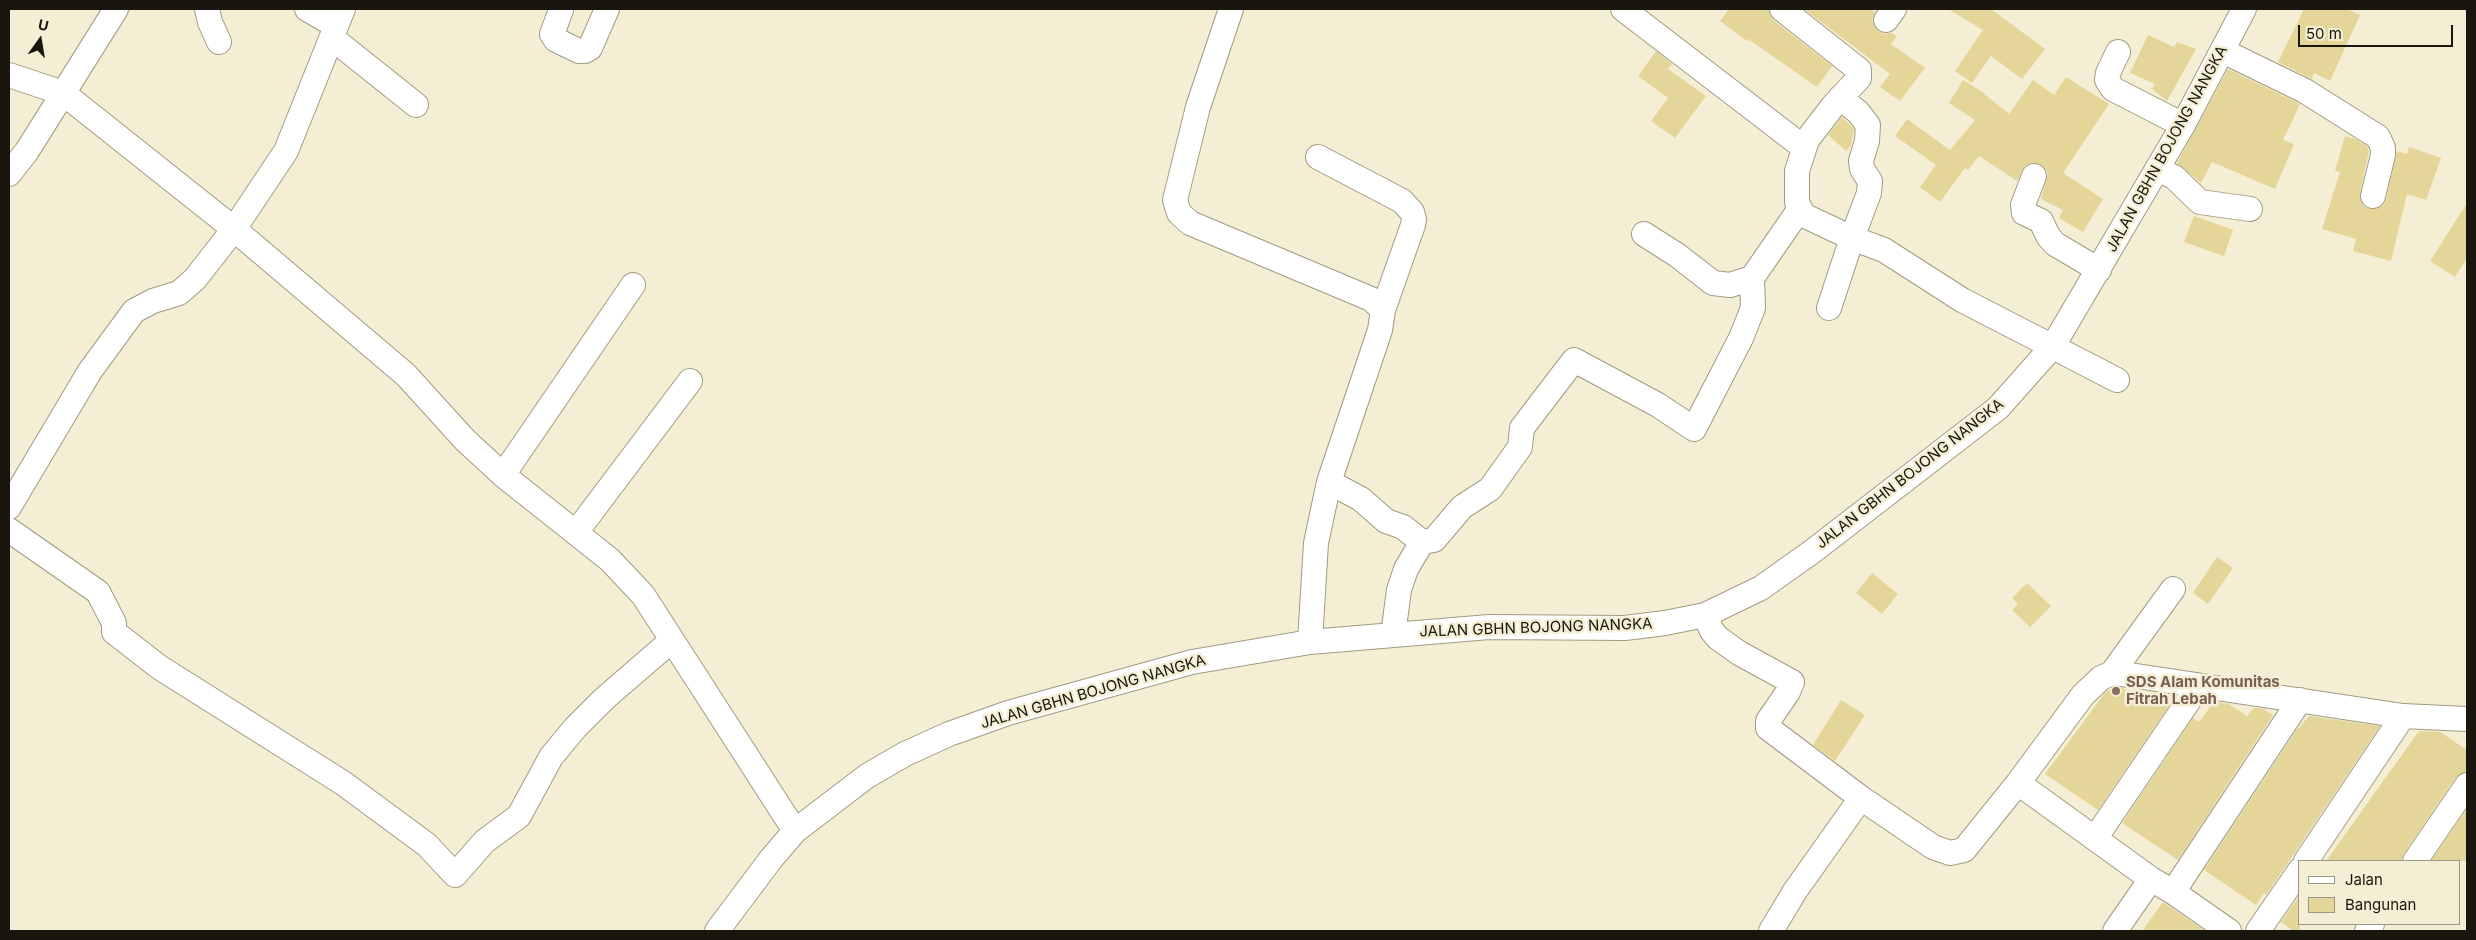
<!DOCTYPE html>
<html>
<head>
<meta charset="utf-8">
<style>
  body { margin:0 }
  #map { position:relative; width:2476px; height:940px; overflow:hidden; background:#f4eed4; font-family:Inter,sans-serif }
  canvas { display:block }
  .frame { position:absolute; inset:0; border:10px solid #18160d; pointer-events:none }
  .legend { position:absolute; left:2298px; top:860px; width:162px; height:65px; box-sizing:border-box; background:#f4eed4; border:1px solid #9c9884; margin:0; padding:6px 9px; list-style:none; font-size:15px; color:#18160d }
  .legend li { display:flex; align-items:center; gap:10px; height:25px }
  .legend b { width:25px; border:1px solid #9c9884 }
  .north { position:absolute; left:15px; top:15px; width:50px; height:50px; -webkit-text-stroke:4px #f4eed4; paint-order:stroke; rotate:13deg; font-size:14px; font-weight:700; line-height:20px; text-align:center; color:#18160d }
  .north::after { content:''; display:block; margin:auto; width:18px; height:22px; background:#18160d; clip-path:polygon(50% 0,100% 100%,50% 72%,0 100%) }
  .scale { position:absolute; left:2298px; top:25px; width:155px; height:22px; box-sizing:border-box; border:2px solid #18160d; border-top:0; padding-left:6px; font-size:15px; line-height:18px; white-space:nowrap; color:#18160d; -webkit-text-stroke:4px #f4eed4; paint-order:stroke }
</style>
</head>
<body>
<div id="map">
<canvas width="2476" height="940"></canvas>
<div class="frame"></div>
<ul class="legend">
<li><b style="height:6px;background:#fff"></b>Jalan</li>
<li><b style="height:14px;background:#e4d699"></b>Bangunan</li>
</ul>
<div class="north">U</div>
<div class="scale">50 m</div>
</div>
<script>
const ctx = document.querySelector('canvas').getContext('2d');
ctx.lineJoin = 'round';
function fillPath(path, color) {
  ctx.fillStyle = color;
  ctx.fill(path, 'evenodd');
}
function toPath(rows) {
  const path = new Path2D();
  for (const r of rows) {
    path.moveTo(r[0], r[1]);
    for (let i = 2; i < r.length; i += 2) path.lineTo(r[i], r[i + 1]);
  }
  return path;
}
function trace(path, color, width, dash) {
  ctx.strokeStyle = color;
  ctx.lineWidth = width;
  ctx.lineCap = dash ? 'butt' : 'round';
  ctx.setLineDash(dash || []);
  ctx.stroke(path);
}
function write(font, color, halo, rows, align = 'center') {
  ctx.font = font + ' Inter,sans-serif';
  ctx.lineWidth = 5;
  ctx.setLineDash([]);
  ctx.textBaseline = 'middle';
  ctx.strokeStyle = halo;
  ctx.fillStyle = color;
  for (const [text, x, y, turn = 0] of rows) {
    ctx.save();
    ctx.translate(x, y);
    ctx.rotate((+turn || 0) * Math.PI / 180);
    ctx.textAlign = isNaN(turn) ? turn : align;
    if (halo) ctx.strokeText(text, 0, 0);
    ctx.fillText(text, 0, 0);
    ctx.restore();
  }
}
const building = toPath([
  [1729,9,1769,9,1773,20,1832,66,1817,87,1748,39,1747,41,1720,21],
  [1804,9,1871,9,1875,12,1872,19,1878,31,1884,34,1891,33,1897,36,1891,44,1925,68,1900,101,1880,87,1890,74],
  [1948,9,1991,9,2045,49,2022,79,1991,56,1972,83,1955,71,1983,30],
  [2304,9,2347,9,2360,15,2330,81,2314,73,2312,79,2278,62],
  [2148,35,2174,47,2177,42,2196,49,2167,101,2152,89,2155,84,2130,73],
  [1656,51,1672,64,1668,69,1706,96,1675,138,1651,121,1668,98,1638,76],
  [2228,69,2300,104,2283,140,2294,144,2275,189,2212,162,2201,183,2177,163],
  [2066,77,2109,104,2063,173,2103,199,2083,232,2059,218,2063,210,2041,199,2048,174,2045,168,2038,163,2031,163,2025,166,2017,181,1979,156,1968,170,1965,168,1940,202,1920,187,1936,165,1895,136,1907,119,1950,150,1975,120,1949,103,1963,80,1981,91,2009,114,2033,80,2054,95],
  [1842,117,1854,129,1851,145,1846,151,1828,135],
  [2345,136,2355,139,2367,146,2369,151,2360,193,2363,206,2370,209,2383,206,2386,200,2397,151,2407,154,2409,147,2441,158,2426,200,2407,194,2391,261,2353,251,2356,239,2322,229,2340,172,2335,171],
  [2467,203,2467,258,2455,277,2430,261],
  [2194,216,2233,230,2224,256,2184,242],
  [2217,557,2233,568,2208,604,2193,593],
  [1872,573,1898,594,1882,614,1856,593],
  [2027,583,2051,606,2030,627,2012,610,2018,604,2012,598],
  [2114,687,2123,688,2143,702,2150,692,2156,693,2171,703,2098,810,2045,774,2104,694],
  [1841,700,1865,715,1835,761,1813,745],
  [2214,702,2229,704,2247,716,2254,708,2264,709,2273,715,2178,860,2122,823,2193,718,2199,722],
  [2309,716,2380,726,2289,861,2266,895,2264,893,2256,905,2204,870,2296,731],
  [2419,731,2440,732,2467,750,2467,771,2456,777,2404,853,2401,861,2326,861],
  [2467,809,2467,861,2431,861],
  [2300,895,2300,931,2294,931,2281,922],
  [2163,902,2166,904,2205,931,2142,931]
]);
const minor = toPath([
  [207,9,210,22,219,42],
  [307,9,336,26],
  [1231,9,1198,107,1175,200,1179,213,1190,223,1371,299,1383,310,1380,330,1329,482,1316,543,1310,642],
  [1623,9,1803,147],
  [1782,9,1859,70,1859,78,1833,106,1807,140,1797,171,1797,202,1803,215,1852,238,1829,308],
  [561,10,552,34,556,40,579,51,585,51,590,48,607,9],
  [1886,20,1894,9],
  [332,38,416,105],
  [2223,51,2305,91,2378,137,2383,148,2383,155,2373,196],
  [2118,52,2108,73,2107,80,2113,89,2183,125],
  [9,75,63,93,234,229,406,375,465,440,503,475,610,560,643,595,795,831],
  [1840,98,1858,112,1868,125,1867,141,1861,161,1862,169,1870,181,1869,193,1852,238,1884,250,1962,300,2117,380],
  [1318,157,1402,201,1412,212,1414,219,1413,225,1383,310],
  [2157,169,2174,177,2200,202,2250,209],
  [9,174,27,151,116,9],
  [2034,176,2023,205,2024,213,2041,221,2048,236,2055,244,2099,270],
  [1644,234,1677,255,1713,283,1730,285,1752,278],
  [503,475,633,285],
  [1329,482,1361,499,1386,521,1403,527,1422,542,1434,540,1462,507,1490,489,1520,447,1522,428,1574,360,1658,405,1694,429,1741,338,1753,308,1752,278,1799,210],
  [9,507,90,371,134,311,153,301,179,293,195,279,234,229,286,151,343,9],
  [9,530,98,592,114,623,114,632,159,667,343,783,427,845,455,875,485,841,519,816,551,757,575,728,605,698,671,641],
  [577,531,690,381],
  [1705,615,1712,631,1718,638,1739,653,1792,682,1788,692,1768,721,1768,728,1861,798,1933,847,1950,853,1964,850,2018,783],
  [1393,635,1399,590,1406,569,1422,542],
  [2112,673,2173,589],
  [2096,837,2198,687],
  [2306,861,2403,716],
  [2415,861,2467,785],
  [2173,892,2300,700],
  [717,931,771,859,795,831,867,776,905,754,949,734,1008,713,1192,662,1310,642,1489,627,1625,628,1665,623,1705,615,1761,588,1813,551,1998,408,2053,346,2183,125,2244,9],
  [1771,931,1795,891,1861,798],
  [2115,931,2151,879],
  [2229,931,2173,892,2151,879,2018,783,2083,695,2101,678,2112,673,2130,675,2403,716,2467,719],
  [2258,931,2300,870],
  [2367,931,2372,924]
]);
const markers = [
  [2116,691,5,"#8d6e63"]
];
const streetNames = [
  ["JALAN GBHN BOJONG NANGKA",2167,149,-61],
  ["JALAN GBHN BOJONG NANGKA",1910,474,-38],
  ["JALAN GBHN BOJONG NANGKA",1536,628,-2],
  ["JALAN GBHN BOJONG NANGKA",1093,692,-16]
];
const educationNames = [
  ["SDS Alam Komunitas",2126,682],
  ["Fitrah Lebah",2126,699]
];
fillPath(building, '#e4d699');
trace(minor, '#a19b83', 26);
trace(minor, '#fff', 24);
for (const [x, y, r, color] of markers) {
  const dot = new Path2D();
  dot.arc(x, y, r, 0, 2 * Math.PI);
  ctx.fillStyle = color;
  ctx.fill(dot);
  trace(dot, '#f4eed4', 2);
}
write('15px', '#18160d', '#f4eed4', streetNames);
write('bold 15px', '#785e54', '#f4eed4', educationNames, 'left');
</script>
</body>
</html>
